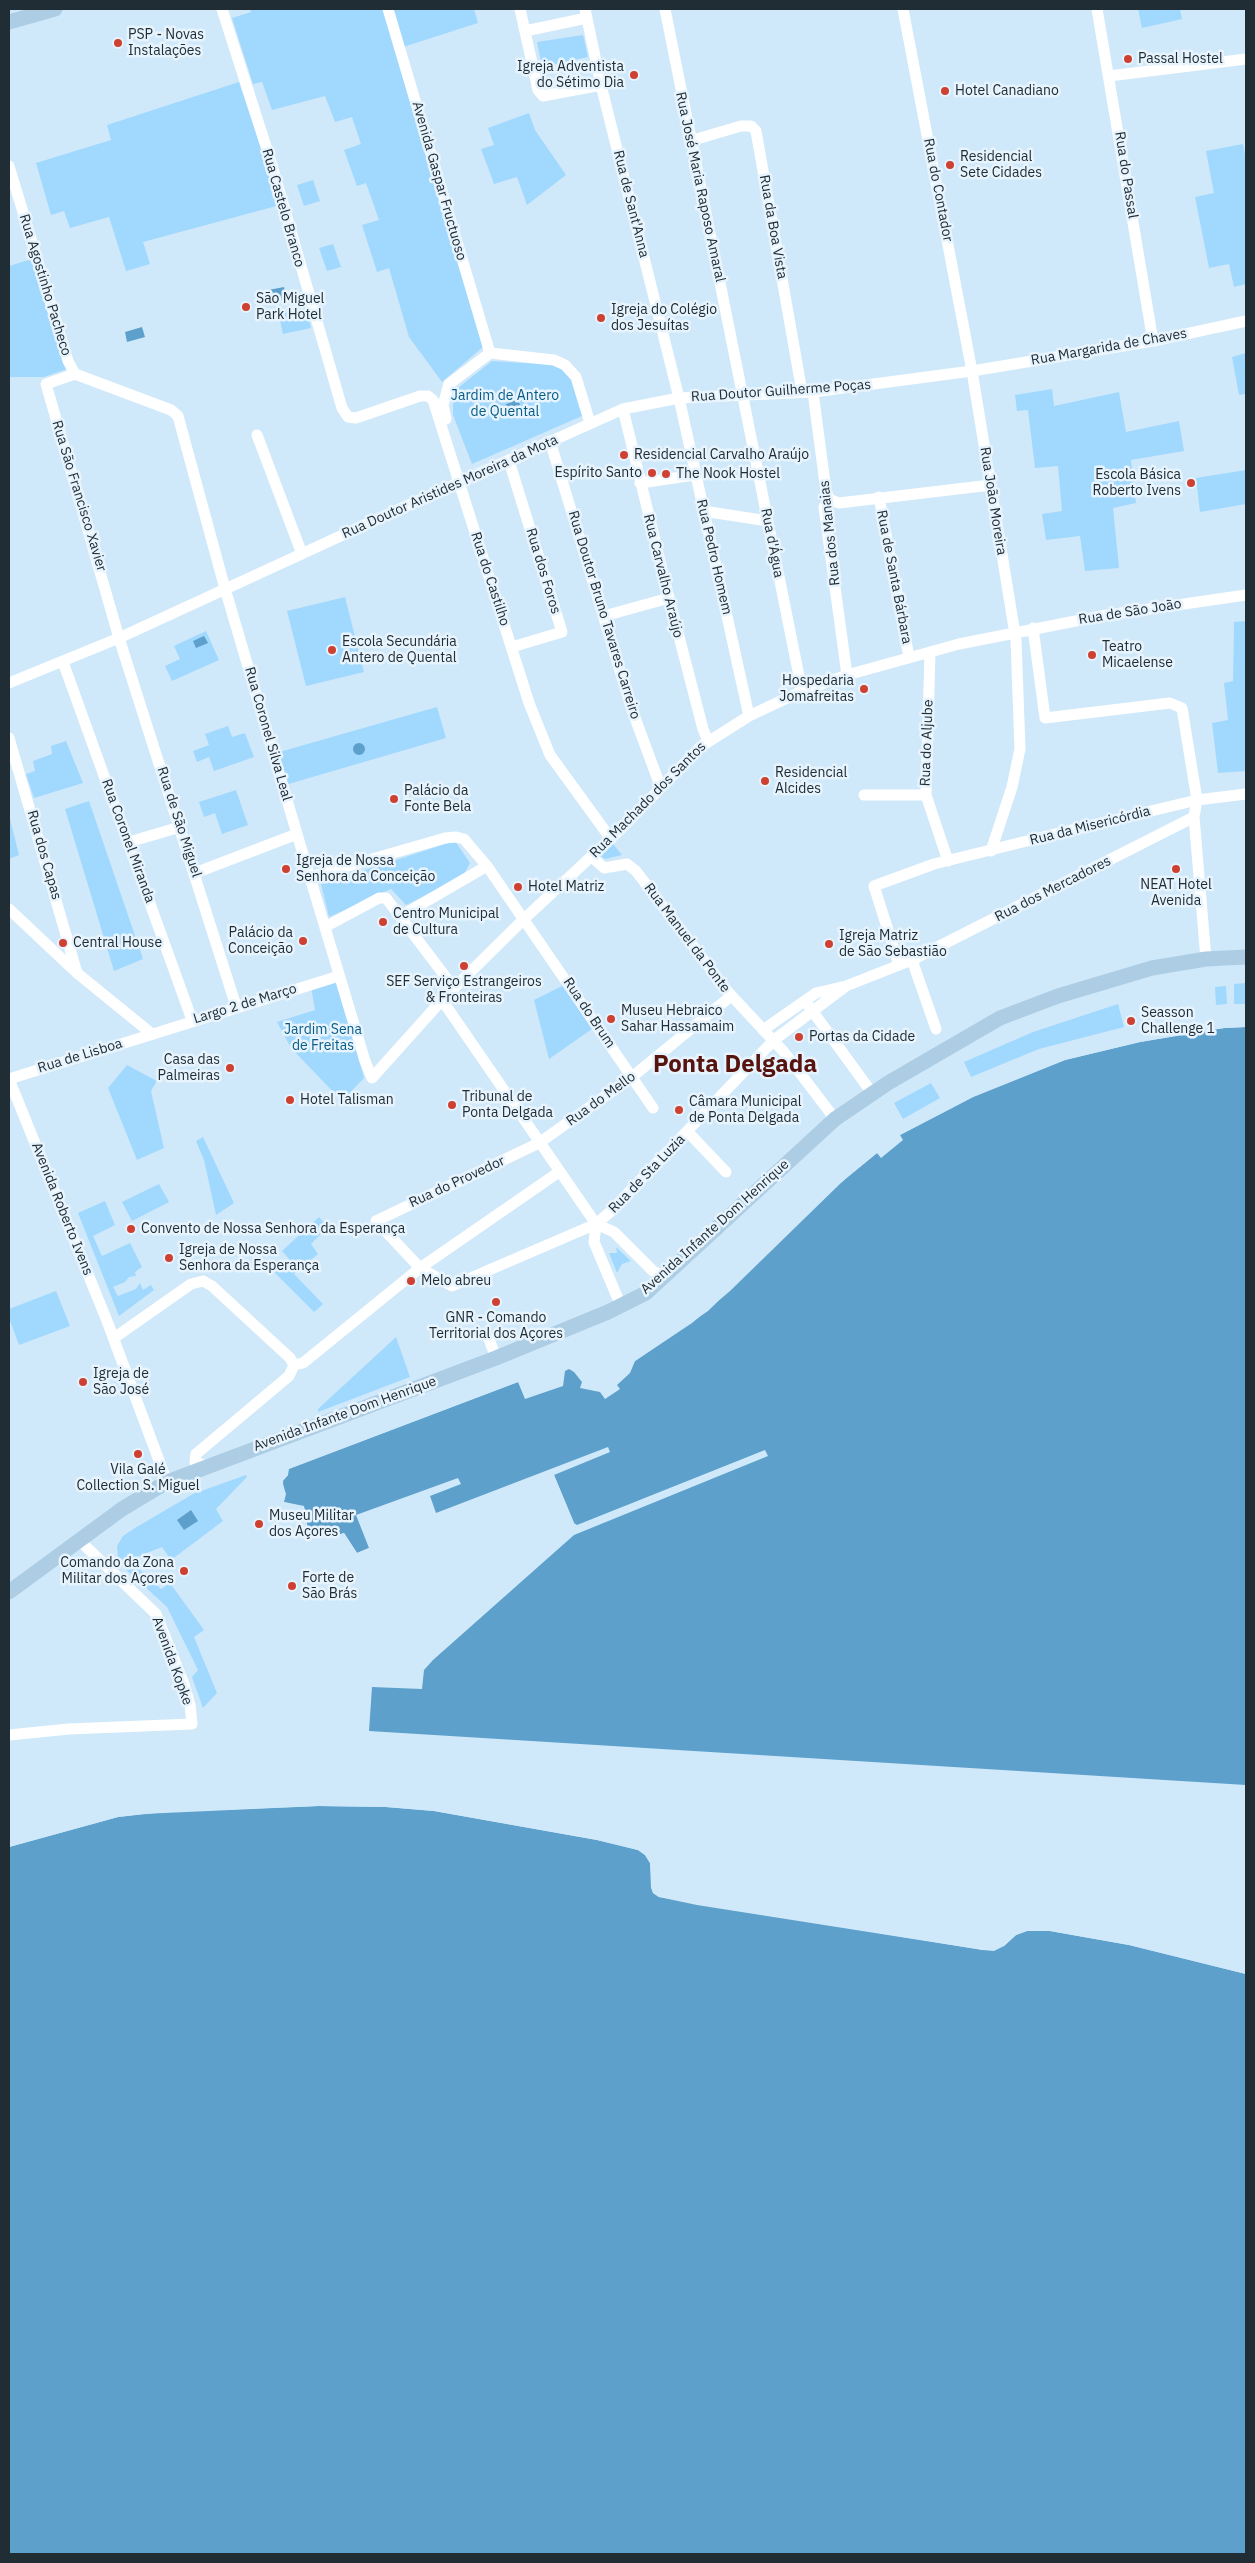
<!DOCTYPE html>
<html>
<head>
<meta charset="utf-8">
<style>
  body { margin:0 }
  #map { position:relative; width:1255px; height:2563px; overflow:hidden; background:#d0e9fa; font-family:"IBM Plex Sans",sans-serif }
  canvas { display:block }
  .frame { position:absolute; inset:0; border:10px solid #212d35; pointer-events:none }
</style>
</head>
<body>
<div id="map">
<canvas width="1255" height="2563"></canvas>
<div class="frame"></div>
</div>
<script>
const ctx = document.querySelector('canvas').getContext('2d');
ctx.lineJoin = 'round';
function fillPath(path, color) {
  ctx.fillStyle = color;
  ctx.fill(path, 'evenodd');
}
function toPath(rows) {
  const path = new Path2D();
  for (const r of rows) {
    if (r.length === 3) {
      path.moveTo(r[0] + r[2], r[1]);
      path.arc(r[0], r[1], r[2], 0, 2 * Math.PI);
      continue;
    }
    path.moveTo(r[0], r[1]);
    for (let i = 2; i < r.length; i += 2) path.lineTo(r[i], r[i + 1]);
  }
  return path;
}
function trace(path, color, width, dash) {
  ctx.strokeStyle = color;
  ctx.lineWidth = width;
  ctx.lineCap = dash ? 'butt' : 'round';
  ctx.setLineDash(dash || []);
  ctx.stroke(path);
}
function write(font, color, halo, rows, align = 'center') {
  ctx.font = font + ' "IBM Plex Sans",sans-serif';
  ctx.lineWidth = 5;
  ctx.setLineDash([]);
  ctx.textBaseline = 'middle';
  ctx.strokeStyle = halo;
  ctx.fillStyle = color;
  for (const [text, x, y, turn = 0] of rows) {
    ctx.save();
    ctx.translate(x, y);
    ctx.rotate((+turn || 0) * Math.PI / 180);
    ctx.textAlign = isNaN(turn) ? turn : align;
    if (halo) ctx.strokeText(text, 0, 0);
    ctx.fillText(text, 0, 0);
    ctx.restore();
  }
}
const green = toPath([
  [250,9,383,9,483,347,442,382,409,337,389,268,377,272,362,225,379,220,366,183,357,186,344,150,361,144,352,117,335,122,325,96,272,110,262,82,253,84,232,18,251,12],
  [392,9,474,9,478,23,403,47],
  [1138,9,1180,9,1182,19,1142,28],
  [583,35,588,57,542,67,537,42],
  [239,82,280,205,143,242,150,264,126,271,109,217,70,228,64,211,51,215,36,163,111,140,107,125],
  [529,113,535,130,566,175,527,205,517,177,494,184,481,149,494,145,488,128],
  [1243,144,1246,160,1246,284,1234,287,1229,264,1209,268,1195,197,1214,193,1206,151],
  [313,180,320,201,304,206,297,185],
  [333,244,341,267,327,271,319,248],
  [32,259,67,369,44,377,9,377,9,266],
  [305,305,311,328,283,334,278,311],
  [1246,353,1246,394,1239,395,1232,357],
  [492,361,553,365,562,369,571,379,582,416,472,464,453,415,453,400,459,387],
  [1052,389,1054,406,1119,392,1126,432,1179,421,1184,451,1131,460,1136,503,1113,508,1119,568,1085,571,1080,536,1046,540,1042,514,1062,511,1058,466,1035,468,1028,410,1017,411,1015,395],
  [1246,470,1246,504,1200,512,1196,478],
  [345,597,364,672,306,686,287,611],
  [1246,621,1246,771,1218,773,1212,723,1228,720,1224,683,1233,681,1234,622],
  [206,631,219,660,172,681,165,666,180,659,174,646],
  [437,707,446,738,285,785,276,753],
  [228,726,232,737,245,733,254,757,214,771,209,757,197,762,193,751,209,745,205,734],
  [66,741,83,783,34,798,26,774,35,771,33,761,52,754,51,746],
  [236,790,248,825,222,834,215,813,204,817,199,802],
  [89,801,143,959,114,971,65,809],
  [9,815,19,855,9,859],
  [455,841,470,863,463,876,406,905,391,889,329,917,321,884],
  [613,844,622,855,605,859,601,856],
  [337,980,364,1078,342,1101,291,1048,277,1022,315,1010,311,987],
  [1246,983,1246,1004,1234,1004,1234,984],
  [564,985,592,1029,549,1059,534,1000],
  [1226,986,1227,1004,1216,1005,1215,987],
  [1118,1004,1124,1027,1039,1049,971,1077,964,1062,1033,1032],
  [127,1065,157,1081,151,1091,164,1148,137,1160,108,1088],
  [931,1083,940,1098,903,1119,894,1103],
  [203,1137,234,1203,216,1215,204,1160,196,1141],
  [159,1184,169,1202,132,1221,122,1202],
  [105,1201,115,1225,93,1236,102,1256,130,1243,142,1267,135,1272,136,1276,129,1277,125,1282,113,1287,118,1296,136,1289,140,1283,143,1290,151,1285,154,1290,119,1316,78,1213],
  [319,1217,328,1227,311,1244,318,1254,294,1274,323,1304,314,1312,275,1273,289,1259,282,1251],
  [616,1247,631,1261,622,1264,617,1273,609,1253,617,1253],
  [56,1291,70,1326,19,1345,9,1318,9,1309],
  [396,1337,410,1377,318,1412,318,1409],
  [246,1475,247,1477,216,1509,223,1521,171,1560,162,1547,129,1560,161,1589,170,1583,204,1630,194,1637,217,1693,203,1708,192,1677,198,1670,167,1607,121,1565,118,1559,117,1546,123,1536,135,1528,193,1494]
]);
const water = toPath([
  [284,287,287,299,266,303,263,291],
  [142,327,145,337,127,342,125,332],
  [512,397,514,401,518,400,520,405,516,407,518,410,513,412,511,408,507,410,505,405,509,403,507,399],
  [204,636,208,643,196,648,193,641],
  [359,749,6],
  [1246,1027,1246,1785,369,1731,372,1687,422,1689,424,1670,433,1660,574,1535,768,1456,765,1450,577,1525,574,1523,554,1475,610,1452,608,1447,436,1513,430,1496,461,1484,458,1478,356,1515,369,1548,357,1553,344,1533,332,1537,309,1536,304,1507,284,1502,283,1481,288,1475,288,1469,518,1382,525,1399,563,1386,565,1371,569,1369,574,1372,582,1382,580,1388,600,1392,605,1399,620,1389,617,1385,630,1373,635,1361,692,1323,730,1291,845,1179,877,1153,881,1158,903,1140,900,1135,973,1097,1065,1060,1140,1042,1224,1028],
  [191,1510,198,1521,184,1530,177,1520],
  [319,1806,386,1807,434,1811,597,1840,638,1850,645,1855,650,1863,653,1893,659,1897,697,1905,983,1950,1004,1946,1016,1935,1027,1931,1050,1931,1129,1945,1246,1974,1246,2554,9,2554,9,1847,118,1817,142,1814]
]);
const pier = toPath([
  [1246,1024,1246,1027,1224,1028,1140,1042,1065,1060,973,1097,900,1135,898,1133,972,1095,1064,1058,1139,1040,1224,1025],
  [875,1151,877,1153,826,1195,708,1311,635,1361,635,1358,706,1309,825,1193],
  [517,1379,518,1382,289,1469,288,1475,282,1481,286,1494,284,1502,304,1506,309,1536,332,1537,344,1533,357,1553,369,1548,370,1551,356,1555,343,1536,332,1540,308,1538,302,1509,282,1503,283,1493,280,1480,286,1474,287,1467],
  [552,1475,554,1475,574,1523,572,1524],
  [319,1804,387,1805,434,1809,597,1837,639,1848,646,1853,653,1863,655,1892,660,1895,698,1903,983,1948,993,1948,1002,1944,1015,1933,1027,1929,1050,1928,1129,1942,1246,1972,1246,1974,1129,1945,1050,1931,1027,1931,1016,1935,1004,1946,994,1951,983,1950,659,1897,653,1893,651,1888,650,1863,645,1855,638,1850,597,1840,434,1811,386,1807,319,1806,165,1812,118,1817,9,1847,9,1844,96,1821,142,1812]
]);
const minor = toPath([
  [222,9,271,162,342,408,348,417,356,418,420,396,428,396,433,400,529,703,550,755,611,839],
  [388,9,490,353],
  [520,9,538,90,543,96,601,85],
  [585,9,601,85,679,398,749,716],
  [665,9,802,691],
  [903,9,972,371,1016,640,1020,749,1012,787,991,851],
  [1097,9,1153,341],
  [525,31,587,18],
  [1109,76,1246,59],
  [690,141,741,126,751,126,756,131,802,392],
  [9,166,68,361,75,374],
  [75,374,171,410,178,416,224,585,297,834,365,1061,372,1078,442,1000,524,919,622,828,700,747,749,716,802,691,847,675,959,644,1101,616,1246,595],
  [75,374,46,384,119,638,236,1006],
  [813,392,826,491,829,499],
  [623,409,669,598,703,729,708,741],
  [446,419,443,405,449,384,490,353,554,360,565,365,576,377,590,423],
  [257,435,302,554],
  [550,441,631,707,661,788],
  [509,461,562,632,512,647],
  [640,483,695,475],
  [879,497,909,657],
  [829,499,824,507,847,675],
  [829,499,839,503,991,485],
  [703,511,768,521],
  [604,616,669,598],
  [1033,628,1045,718,1170,703,1182,708,1197,800,1194,817,1206,959],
  [930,652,926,795,948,861],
  [63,662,192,1020],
  [9,683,119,638,384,516,623,409,679,398,813,392,972,371,1153,341,1246,321],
  [9,738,77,973],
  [864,795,926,795],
  [129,842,180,827],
  [592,857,604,868,627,864,636,871,729,993,784,1052,835,1119],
  [195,873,297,834],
  [310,877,445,838,456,837,464,839,487,866,653,1108],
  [9,909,77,973,152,1034],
  [401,916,487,866],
  [325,927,379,898,386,898,454,988],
  [912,960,936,1029],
  [899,965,874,886,934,864,1055,834,1197,800,1246,794],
  [731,996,632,1077,539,1143,376,1221,420,1268,452,1286,596,1224,609,1213,774,1040,846,986],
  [442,1000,596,1224,614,1232,653,1271,665,1276],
  [808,1005,872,1093],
  [763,1030,816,993,846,986,912,960,1194,817],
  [9,1079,107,1321,167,1482],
  [9,1079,339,976],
  [688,1132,726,1172],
  [596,1224,594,1242,621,1306],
  [114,1338,191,1284,203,1281,212,1286,290,1358,294,1365,289,1376,196,1454,195,1462,206,1466],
  [489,1339,496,1358],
  [294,1365,303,1363,420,1268,559,1172],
  [9,1735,69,1729,192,1724,190,1705,184,1684,156,1614,79,1540]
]);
const major = toPath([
  [9,22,55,9],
  [9,1592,122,1509,167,1482,496,1358,608,1312,646,1293,835,1119,888,1083,1000,1018,1058,996,1152,968,1206,959,1246,957]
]);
const markers = [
  [118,43,5,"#cd4032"],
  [1128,59,5,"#cd4032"],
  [634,75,5,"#cd4032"],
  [945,91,5,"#cd4032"],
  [950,165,5,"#cd4032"],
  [246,307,5,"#cd4032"],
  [601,318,5,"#cd4032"],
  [624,455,5,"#cd4032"],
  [652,473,5,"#cd4032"],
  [666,474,5,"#cd4032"],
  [1191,483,5,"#cd4032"],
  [332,650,5,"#cd4032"],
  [1092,655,5,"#cd4032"],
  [864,689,5,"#cd4032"],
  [765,781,5,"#cd4032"],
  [394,799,5,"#cd4032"],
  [286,869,5,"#cd4032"],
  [1176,869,5,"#cd4032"],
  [518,887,5,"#cd4032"],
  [383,922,5,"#cd4032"],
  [303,941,5,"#cd4032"],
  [63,943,5,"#cd4032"],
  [829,944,5,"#cd4032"],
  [464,966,5,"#cd4032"],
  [611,1019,5,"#cd4032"],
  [1131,1021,5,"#cd4032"],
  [799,1037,5,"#cd4032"],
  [230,1068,5,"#cd4032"],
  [290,1100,5,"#cd4032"],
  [452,1105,5,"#cd4032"],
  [679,1110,5,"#cd4032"],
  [131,1229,5,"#cd4032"],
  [169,1258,5,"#cd4032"],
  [411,1281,5,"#cd4032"],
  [496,1302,5,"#cd4032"],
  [83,1382,5,"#cd4032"],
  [138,1454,5,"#cd4032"],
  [259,1524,5,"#cd4032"],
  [184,1571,5,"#cd4032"],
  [292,1586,5,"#cd4032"]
];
const poiNames = [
  ["PSP - Novas",128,35],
  ["Instalações",128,51],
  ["Passal Hostel",1138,59],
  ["Igreja Adventista",624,67,"right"],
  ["do Sétimo Dia",624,83,"right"],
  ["Hotel Canadiano",955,91],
  ["Residencial",960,157],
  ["Sete Cidades",960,173],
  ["São Miguel",256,299],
  ["Park Hotel",256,315],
  ["Igreja do Colégio",611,310],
  ["dos Jesuítas",611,326],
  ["Residencial Carvalho Araújo",634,455],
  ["Espírito Santo",642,473,"right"],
  ["The Nook Hostel",676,474],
  ["Escola Básica",1181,475,"right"],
  ["Roberto Ivens",1181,491,"right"],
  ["Escola Secundária",342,642],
  ["Antero de Quental",342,658],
  ["Teatro",1102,647],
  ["Micaelense",1102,663],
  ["Hospedaria",854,681,"right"],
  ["Jomafreitas",854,697,"right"],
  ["Residencial",775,773],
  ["Alcides",775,789],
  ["Palácio da",404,791],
  ["Fonte Bela",404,807],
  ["Igreja de Nossa",296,861],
  ["Senhora da Conceição",296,877],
  ["NEAT Hotel",1176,885,"center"],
  ["Avenida",1176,901,"center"],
  ["Hotel Matriz",528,887],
  ["Centro Municipal",393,914],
  ["de Cultura",393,930],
  ["Palácio da",293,933,"right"],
  ["Conceição",293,949,"right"],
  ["Igreja Matriz",839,936],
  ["de São Sebastião",839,952],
  ["Central House",73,943],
  ["SEF Serviço Estrangeiros",464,982,"center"],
  ["& Fronteiras",464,998,"center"],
  ["Museu Hebraico",621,1011],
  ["Sahar Hassamaim",621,1027],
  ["Seasson",1141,1013],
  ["Challenge 1",1141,1029],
  ["Portas da Cidade",809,1037],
  ["Casa das",220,1060,"right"],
  ["Palmeiras",220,1076,"right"],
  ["Tribunal de",462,1097],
  ["Ponta Delgada",462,1113],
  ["Hotel Talisman",300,1100],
  ["Câmara Municipal",689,1102],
  ["de Ponta Delgada",689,1118],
  ["Convento de Nossa Senhora da Esperança",141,1229],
  ["Igreja de Nossa",179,1250],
  ["Senhora da Esperança",179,1266],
  ["Melo abreu",421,1281],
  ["GNR - Comando",496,1318,"center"],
  ["Territorial dos Açores",496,1334,"center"],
  ["Igreja de",93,1374],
  ["São José",93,1390],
  ["Vila Galé",138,1470,"center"],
  ["Collection S. Miguel",138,1486,"center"],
  ["Museu Militar",269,1516],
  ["dos Açores",269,1532],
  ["Comando da Zona",174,1563,"right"],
  ["Militar dos Açores",174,1579,"right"],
  ["Forte de",302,1578],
  ["São Brás",302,1594]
];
const streetNames = [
  ["Rua do Passal",1126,175,81],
  ["Avenida Gaspar Fructuoso",439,181,74],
  ["Rua José Maria Raposo Amaral",700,187,78],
  ["Rua do Contador",938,190,79],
  ["Rua de Sant'Anna",631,204,76],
  ["Rua Castelo Branco",283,208,74],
  ["Rua da Boa Vista",773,227,80],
  ["Rua Agostinho Pacheco",45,285,73],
  ["Rua Margarida de Chaves",1109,347,-10],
  ["Rua Doutor Guilherme Poças",781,391,-4],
  ["Rua Doutor Aristides Moreira da Mota",450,487,-24],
  ["Rua São Francisco Xavier",79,496,73],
  ["Rua João Moreira",993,501,81],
  ["Rua dos Manaias",830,533,-96],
  ["Rua d'Água",772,543,79],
  ["Rua Pedro Homem",714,557,77],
  ["Rua dos Foros",543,571,73],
  ["Rua Carvalho Araújo",663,576,76],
  ["Rua de Santa Bárbara",894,577,79],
  ["Rua do Castilho",490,579,72],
  ["Rua de São João",1130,612,-9],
  ["Rua Doutor Bruno Tavares Carreiro",604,615,73],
  ["Rua Coronel Silva Leal",268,734,74],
  ["Rua do Aljube",927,743,-88],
  ["Rua Machado dos Santos",648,800,-45],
  ["Rua de São Miguel",179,822,72],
  ["Rua da Misericórdia",1090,826,-14],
  ["Rua Coronel Miranda",128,841,70],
  ["Rua dos Capas",44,855,74],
  ["Rua dos Mercadores",1053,889,-27],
  ["Rua Manuel da Ponte",687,938,53],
  ["Largo 2 de Março",245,1004,-17],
  ["Rua do Brum",589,1013,56],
  ["Rua de Lisboa",80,1056,-17],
  ["Rua do Mello",601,1099,-36],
  ["Rua de Sta Luzia",647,1174,-46],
  ["Rua do Provedor",457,1182,-25],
  ["Avenida Roberto Ivens",62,1209,68],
  ["Avenida Infante Dom Henrique",715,1227,-42],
  ["Avenida Infante Dom Henrique",345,1414,-20],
  ["Avenida Kopke",172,1661,70]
];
const parkNames = [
  ["Jardim de Antero",505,396],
  ["de Quental",505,412],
  ["Jardim Sena",323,1030],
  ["de Freitas",323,1046]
];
const townNames = [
  ["Ponta Delgada",735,1065]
];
fillPath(green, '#a1d8fe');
fillPath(water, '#5da0cc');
fillPath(pier, '#d0e9fa');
trace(minor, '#fff', 11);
trace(major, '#accde4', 15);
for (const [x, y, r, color] of markers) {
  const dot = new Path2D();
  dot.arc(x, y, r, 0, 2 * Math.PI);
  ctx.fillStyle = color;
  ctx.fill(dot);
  trace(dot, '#e8f4fd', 2);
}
write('14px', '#212d35', '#e8f4fd', poiNames, 'left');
write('14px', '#212d35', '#e8f4fd', streetNames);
write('14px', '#065c87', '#e8f4fd', parkNames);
write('bold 24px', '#57140e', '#e8f4fd', townNames);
</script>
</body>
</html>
